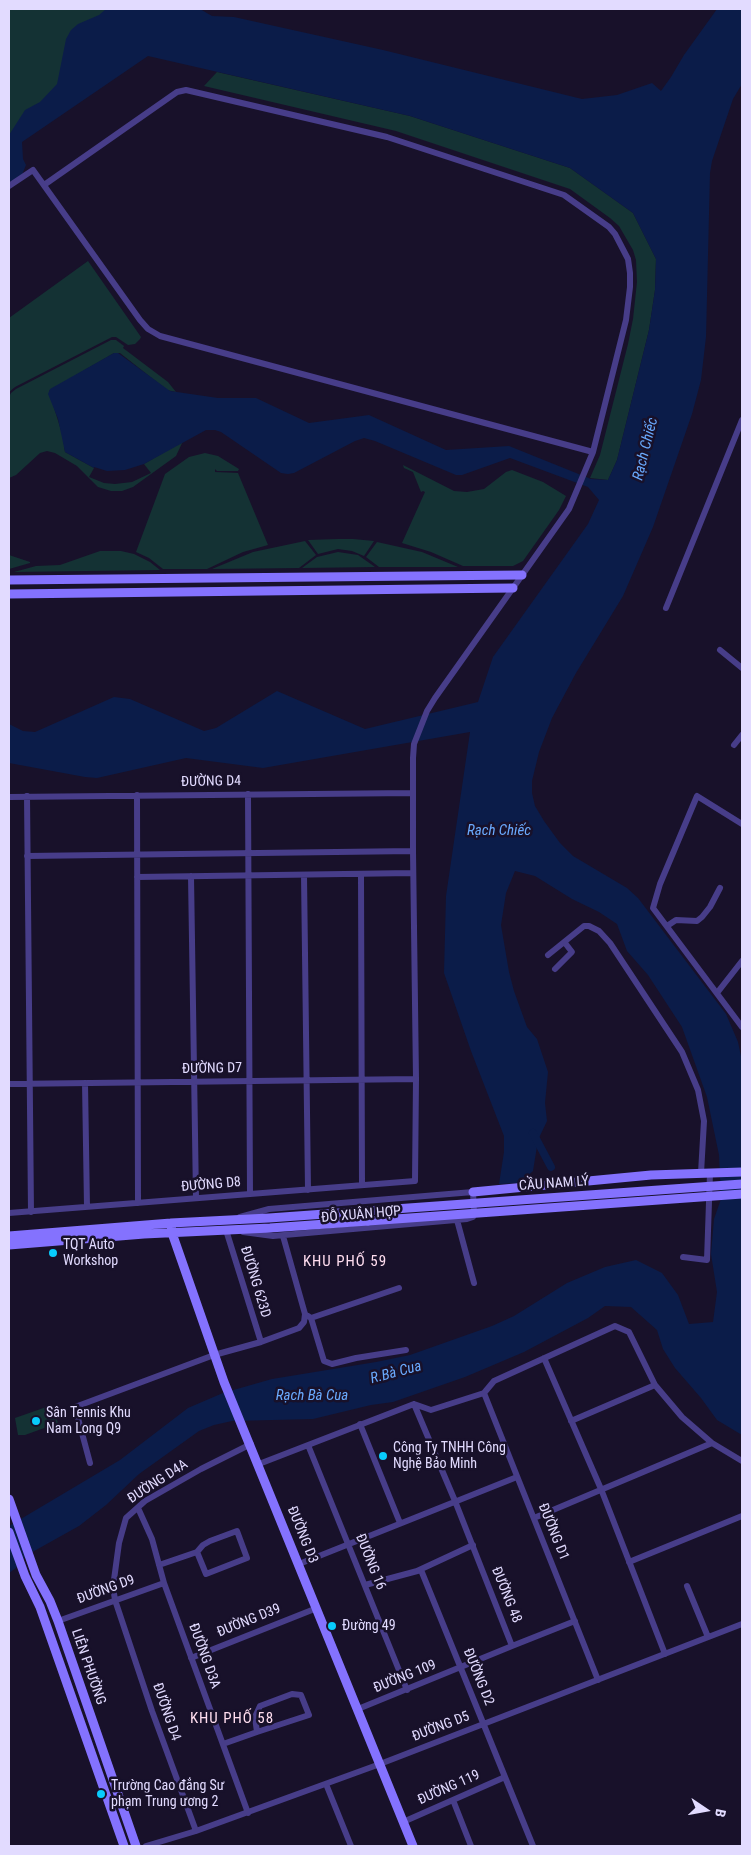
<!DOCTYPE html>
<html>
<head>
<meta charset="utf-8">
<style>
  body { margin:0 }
  #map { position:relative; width:751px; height:1855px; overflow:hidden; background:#18112a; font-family:"Roboto Condensed",sans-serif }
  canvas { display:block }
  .frame { position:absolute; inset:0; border:10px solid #e2dbff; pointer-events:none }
  .north { position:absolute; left:681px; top:1785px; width:50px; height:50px; -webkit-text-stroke:4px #18112a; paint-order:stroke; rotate:102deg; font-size:14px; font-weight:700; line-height:20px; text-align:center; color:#e2dbff }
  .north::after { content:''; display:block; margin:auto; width:18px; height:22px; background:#e2dbff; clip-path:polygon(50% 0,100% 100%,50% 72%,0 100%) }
</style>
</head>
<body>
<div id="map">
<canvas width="751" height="1855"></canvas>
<div class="frame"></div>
<div class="north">B</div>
</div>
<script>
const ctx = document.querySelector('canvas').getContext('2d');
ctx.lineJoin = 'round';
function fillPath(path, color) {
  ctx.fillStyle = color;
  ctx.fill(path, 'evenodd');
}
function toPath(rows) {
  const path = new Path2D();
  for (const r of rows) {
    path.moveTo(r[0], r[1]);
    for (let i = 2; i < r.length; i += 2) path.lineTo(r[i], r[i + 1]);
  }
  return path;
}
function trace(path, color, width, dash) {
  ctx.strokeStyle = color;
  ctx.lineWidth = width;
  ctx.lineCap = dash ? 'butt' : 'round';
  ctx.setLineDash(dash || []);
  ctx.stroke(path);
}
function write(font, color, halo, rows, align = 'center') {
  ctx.font = font + ' "Roboto Condensed",sans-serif';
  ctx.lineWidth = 5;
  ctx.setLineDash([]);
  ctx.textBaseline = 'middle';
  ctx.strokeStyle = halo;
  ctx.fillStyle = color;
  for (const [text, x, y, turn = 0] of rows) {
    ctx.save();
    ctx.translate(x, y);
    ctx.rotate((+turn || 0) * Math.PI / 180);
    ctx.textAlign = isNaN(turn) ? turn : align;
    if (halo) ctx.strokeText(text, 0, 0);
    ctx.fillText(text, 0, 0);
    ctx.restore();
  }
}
const green = toPath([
  [9,9,128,9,9,138],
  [217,72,410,116,570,168,633,213,656,259,655,290,649,330,617,460,608,480,590,478,600,455,628,344,633,319,637,282,636,260,633,250,619,226,610,218,570,189,396,131,204,86],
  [88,261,141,337,140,339,135,344,128,345,116,337,112,337,15,387,9,392,9,318],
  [111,340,116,340,124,346,123,348,168,382,176,392,167,390,120,353,114,353,49,391,63,437,65,452,94,468,89,477,104,483,115,484,132,482,151,473,144,464,183,441,176,456,133,487,122,491,111,491,98,487,77,466,55,453,47,451,40,453,16,475,9,478,9,397,11,393,16,389],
  [205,453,218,456,239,469,238,471,217,471,215,469,215,472,238,473,268,545,243,552,207,569,163,569,149,558,136,552,165,474,189,457],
  [403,465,454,491,467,492,484,489,506,472,512,470,543,482,566,496,559,510,523,561,513,566,463,566,431,552,402,543,425,492,423,491,421,492,413,472,404,468],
  [338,539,353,539,374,541,364,556,352,551,338,549,318,554,308,540],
  [305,541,316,555,299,568,212,569,253,552],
  [377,542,422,552,458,567,379,567,366,557],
  [100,551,121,551,134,554,150,562,160,570,14,572,36,566,60,565],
  [338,552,358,555,375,567,302,568,317,557],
  [9,555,30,562,30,563,9,569],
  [52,1405,58,1423,25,1435,18,1435,15,1418]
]);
const water = toPath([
  [106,9,200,9,212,16,234,17,383,50,582,99,617,95,652,83,661,91,671,77,684,55,717,9,742,9,742,84,733,99,712,161,710,173,706,337,701,380,692,414,653,527,623,596,576,673,552,718,539,752,532,781,532,793,535,806,544,821,560,843,573,856,627,888,638,898,726,1014,738,1042,742,1061,742,1435,717,1420,701,1398,675,1368,663,1349,657,1330,631,1307,605,1306,588,1318,524,1352,465,1377,393,1402,371,1405,313,1419,232,1421,214,1425,199,1431,139,1474,106,1505,79,1526,27,1555,16,1568,9,1573,9,1526,120,1460,188,1408,223,1393,272,1379,376,1362,410,1355,492,1326,514,1316,567,1283,605,1267,636,1260,662,1273,678,1295,689,1324,713,1322,717,1292,711,1254,714,1219,721,1199,719,1155,707,1097,682,1027,648,975,627,951,617,924,599,912,572,899,535,876,515,871,506,893,501,925,509,972,514,991,527,1027,537,1039,548,1072,545,1103,547,1121,538,1140,533,1171,520,1183,499,1184,504,1152,504,1136,471,1051,444,973,446,896,470,732,263,768,186,758,97,778,85,777,9,763,9,724,23,731,35,732,114,697,130,699,204,731,216,728,277,691,365,729,478,702,493,657,588,524,599,500,588,487,510,458,462,475,456,475,375,441,364,438,355,441,294,473,288,474,281,473,221,432,215,430,206,430,144,464,125,470,107,471,94,467,94,468,65,452,58,419,48,394,50,389,114,353,118,353,170,391,218,398,256,398,309,423,369,415,446,450,509,446,591,479,608,480,617,460,649,330,655,290,656,259,633,213,570,168,410,116,148,56,22,142,23,159,26,165,19,182,9,181,9,135,25,110,40,102,57,84,66,39,71,30,78,24,99,15]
]);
const canal = toPath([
  [533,1133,551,1167]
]);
const street = toPath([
  [9,186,33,170,140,320,148,329,160,336,593,452],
  [666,608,742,420],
  [720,650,742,668],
  [734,745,742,735],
  [248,794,250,1194],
  [137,795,138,1203],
  [27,796,31,1212],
  [9,797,413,793],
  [742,824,697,796,660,884,653,908,742,1027],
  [27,856,413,851],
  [361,874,362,1185],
  [304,875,308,1190],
  [191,876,196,1198],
  [137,877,413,873],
  [667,926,676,920,697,921,702,917,710,907,720,888],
  [548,955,584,926,589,926,599,931,610,943,682,1052,698,1090,704,1121,701,1173],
  [555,969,572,952,565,943],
  [717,993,742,961],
  [85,1083,87,1207],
  [9,1084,416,1079],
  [9,1213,415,1181,416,1079,413,851,413,758,414,744,427,711,435,698,569,509,593,452,626,320,630,287,630,273,628,259,615,234,609,227,564,195,387,137,186,90,177,92,44,185],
  [240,1217,269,1209,473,1192,474,1213,473,1217,467,1219,273,1236,243,1232],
  [457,1220,474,1283],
  [228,1230,226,1230,261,1342],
  [683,1257,707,1260,710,1173],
  [308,1316,311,1318,399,1288],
  [311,1318,324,1361,332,1364,356,1358,406,1350],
  [544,1358,601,1489,665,1654],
  [484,1393,598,1680],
  [571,1421,655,1385],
  [360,1424,400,1523],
  [308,1445,407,1690],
  [90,1463,75,1407,214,1355,261,1342,299,1328,304,1322,305,1314,283,1236],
  [259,1464,414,1404,431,1410,484,1393,494,1381,615,1326,629,1332,655,1385,682,1417,712,1443,742,1461],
  [138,1508,152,1539,164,1583,248,1813],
  [534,1518,712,1443],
  [629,1562,742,1516],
  [299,1564,517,1477],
  [159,1565,197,1552,203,1545,210,1541,237,1531,247,1558,206,1574,197,1552],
  [417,1571,473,1545],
  [365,1585,421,1570,533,1846],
  [687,1586,708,1637],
  [58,1621,164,1583],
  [512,1646,575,1621],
  [191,1658,317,1608],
  [358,1709,512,1646,455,1501,414,1404],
  [223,1744,257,1732,309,1715,301,1695,292,1694,260,1706,255,1717,257,1732],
  [326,1784,351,1846],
  [453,1800,471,1846],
  [403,1822,505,1777],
  [196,1831,152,1711,115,1600,113,1587,119,1543,126,1518,145,1501,201,1469,251,1444],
  [146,1846,196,1831,380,1764,742,1624]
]);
const secondary = toPath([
  [9,580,522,575],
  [9,594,513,588],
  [473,1192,651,1175,742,1172],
  [171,1223,172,1233,224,1382,413,1846],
  [9,1236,171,1223,269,1218,367,1211],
  [9,1245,144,1234,270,1228,368,1221],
  [9,1499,36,1575,50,1601,58,1621,136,1846],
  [9,1532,25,1576,40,1607,124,1846]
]);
const secondaryBridge = toPath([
  [367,1211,742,1184],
  [368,1221,742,1194]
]);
const markers = [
  [53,1253,5,"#08ccfd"],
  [36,1421,5,"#08ccfd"],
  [383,1456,5,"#08ccfd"],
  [332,1626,5,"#08ccfd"],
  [101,1794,5,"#08ccfd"]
];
const streetNames = [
  ["ĐƯỜNG D4",211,782,-1],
  ["ĐƯỜNG D7",212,1069,-1],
  ["CẦU NAM LÝ",554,1184,-4],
  ["ĐƯỜNG D8",211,1185,-5],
  ["ĐỖ XUÂN HỢP",361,1215,-5],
  ["ĐƯỜNG 623D",255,1282,73],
  ["ĐƯỜNG D4A",158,1482,-33],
  ["ĐƯỜNG D1",553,1532,68],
  ["ĐƯỜNG D3",302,1535,68],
  ["ĐƯỜNG 16",370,1562,68],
  ["ĐƯỜNG D9",106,1590,-20],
  ["ĐƯỜNG 48",506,1595,68],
  ["ĐƯỜNG D39",249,1621,-22],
  ["ĐƯỜNG D3A",204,1656,70],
  ["LIÊN PHƯỜNG",88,1667,71],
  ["ĐƯỜNG 109",405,1677,-22],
  ["ĐƯỜNG D2",478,1677,68],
  ["ĐƯỜNG D4",166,1712,71],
  ["ĐƯỜNG D5",441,1727,-21],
  ["ĐƯỜNG 119",449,1788,-24]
];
const poiNames = [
  ["TQT Auto",63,1245],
  ["Workshop",63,1261],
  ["Sân Tennis Khu",46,1413],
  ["Nam Long Q9",46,1429],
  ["Công Ty TNHH Công",393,1448],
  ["Nghệ Bảo Minh",393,1464],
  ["Đường 49",342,1626],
  ["Trường Cao đẳng Sư",111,1786],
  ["phạm Trung ương 2",111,1802]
];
const waterNames = [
  ["Rạch Chiếc",646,449,-76],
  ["Rạch Chiếc",499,831],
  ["R.Bà Cua",396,1373,-15],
  ["Rạch Bà Cua",312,1396]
];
const neighbourhoodNames = [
  ["KHU PHỐ 59",345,1262],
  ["KHU PHỐ 58",232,1719]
];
fillPath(green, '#143234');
fillPath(water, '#0b1c49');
trace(canal, '#0b1c49', 8);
trace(street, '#473d89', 6);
trace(secondary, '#8472fe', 9);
trace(secondaryBridge, '#8472fe', 9);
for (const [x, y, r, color] of markers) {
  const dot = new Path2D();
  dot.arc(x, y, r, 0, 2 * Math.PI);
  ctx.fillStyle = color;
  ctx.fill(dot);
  trace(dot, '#18112a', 2);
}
write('14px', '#e2dbff', '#18112a', streetNames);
write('14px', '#e2dbff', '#18112a', poiNames, 'left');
write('italic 15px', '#6aaafe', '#18112a', waterNames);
ctx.letterSpacing = '1px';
write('15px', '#ffddef', '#18112a', neighbourhoodNames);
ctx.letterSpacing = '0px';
</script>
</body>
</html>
